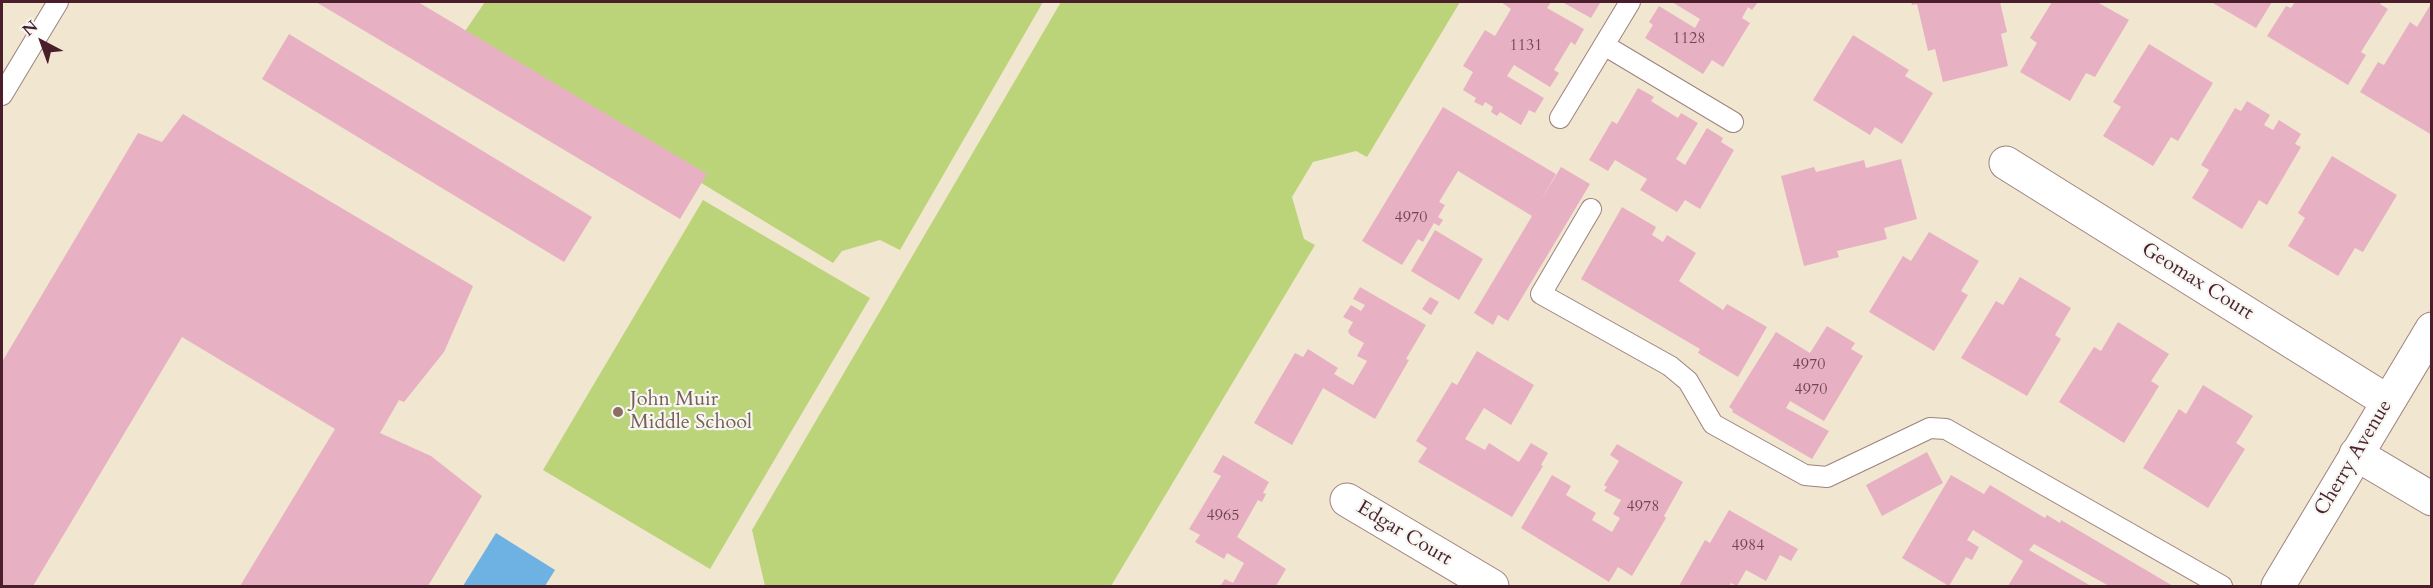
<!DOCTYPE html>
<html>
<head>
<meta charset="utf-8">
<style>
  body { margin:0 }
  #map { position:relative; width:2433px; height:588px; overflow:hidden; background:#f1e6d0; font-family:Cardo,serif }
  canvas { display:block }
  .frame { position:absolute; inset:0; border:3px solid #4a1f2b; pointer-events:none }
  .north { position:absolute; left:12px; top:12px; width:60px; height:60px; -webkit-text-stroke:4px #f6f6f2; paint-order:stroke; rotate:319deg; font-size:16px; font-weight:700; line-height:24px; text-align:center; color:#4a1f2b }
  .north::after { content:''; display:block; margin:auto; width:21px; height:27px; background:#4a1f2b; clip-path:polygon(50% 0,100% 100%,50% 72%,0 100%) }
</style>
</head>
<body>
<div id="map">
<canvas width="2433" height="588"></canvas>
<div class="frame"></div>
<div class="north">N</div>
</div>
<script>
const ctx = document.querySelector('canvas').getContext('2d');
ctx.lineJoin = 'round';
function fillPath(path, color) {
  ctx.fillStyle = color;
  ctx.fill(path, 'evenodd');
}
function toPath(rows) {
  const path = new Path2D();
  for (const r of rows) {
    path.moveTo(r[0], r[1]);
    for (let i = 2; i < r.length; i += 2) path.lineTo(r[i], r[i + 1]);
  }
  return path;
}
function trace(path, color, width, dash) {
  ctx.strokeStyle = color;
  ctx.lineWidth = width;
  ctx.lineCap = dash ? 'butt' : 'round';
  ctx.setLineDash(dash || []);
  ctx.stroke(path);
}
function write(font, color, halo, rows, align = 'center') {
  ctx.font = font + ' Cardo,serif';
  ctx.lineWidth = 4.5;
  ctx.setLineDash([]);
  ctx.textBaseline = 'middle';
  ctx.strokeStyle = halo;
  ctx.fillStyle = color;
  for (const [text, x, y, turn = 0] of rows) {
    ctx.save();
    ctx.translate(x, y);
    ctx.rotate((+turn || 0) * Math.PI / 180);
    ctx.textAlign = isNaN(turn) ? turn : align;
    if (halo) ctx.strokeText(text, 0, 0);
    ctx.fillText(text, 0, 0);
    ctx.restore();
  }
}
const green = toPath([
  [485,2,1043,2,900,250,880,240,842,251,833,263,461,37],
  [1061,2,1460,2,1367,157,1356,151,1313,162,1292,197,1304,239,1315,245,1111,586,765,586,752,530],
  [703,200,870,298,710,569,543,470]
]);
const water = toPath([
  [496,533,555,570,545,586,463,586]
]);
const building = toPath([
  [316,2,418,2,707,174,680,219],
  [1501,2,1551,2,1547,8,1584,29,1575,45,1571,42,1554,70,1559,73,1550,87,1514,65,1507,76,1544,98,1535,113,1529,110,1521,125,1500,112,1497,116,1491,112,1493,107,1485,102,1483,106,1474,102,1476,98,1463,90,1473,72,1463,66,1485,30,1495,36,1511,9],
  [1562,2,1597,2,1600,3,1591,18],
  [1672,2,1758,2,1752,10,1748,7,1742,18,1750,23,1723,67,1712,60,1703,74,1645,38,1653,25,1649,22,1659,6,1695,28,1700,19],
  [1911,2,2000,2,2007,32,2001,34,2008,66,1943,82,1935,49,1928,51,1917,4,1912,5],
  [2052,2,2097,2,2129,20,2095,77,2086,73,2070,101,2020,72,2037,43,2030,38],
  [2211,2,2272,2,2256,28],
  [2295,2,2382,2,2380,4,2388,9,2361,52,2366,55,2348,85,2267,36,2286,6,2291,8],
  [2432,2,2432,135,2360,92,2378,62,2384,65,2410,22,2417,27],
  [289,34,592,217,564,262,262,79],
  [1853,35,1909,70,1905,76,1933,93,1902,144,1875,127,1870,135,1813,100],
  [2149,44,2213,83,2178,141,2171,137,2153,166,2103,136,2121,107,2113,102],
  [1638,88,1654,97,1651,101,1678,118,1681,113,1698,123,1676,159,1685,165,1707,128,1723,138,1721,142,1734,150,1700,209,1685,200,1677,212,1640,190,1647,179,1615,160,1608,171,1589,160,1612,121,1617,124],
  [2247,101,2270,115,2264,125,2273,130,2279,120,2301,134,2295,144,2301,147,2267,205,2259,200,2242,229,2192,198,2209,170,2201,165,2235,108,2241,111],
  [1443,107,1556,174,1541,200,1561,167,1590,184,1508,321,1498,315,1493,325,1474,313,1532,216,1458,171,1439,202,1445,205,1438,217,1443,220,1439,226,1434,223,1423,242,1418,239,1402,265,1362,241],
  [183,114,473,286,444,352,404,402,399,400,380,433,431,456,482,496,428,586,240,586,335,429,182,337,33,586,2,586,2,362,138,133,162,142],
  [2332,156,2397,195,2363,252,2355,248,2338,276,2288,246,2305,218,2298,213],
  [1901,159,1917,219,1884,228,1887,239,1837,251,1839,257,1804,266,1781,176,1814,167,1816,172,1864,160,1866,168],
  [1622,207,1656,227,1652,235,1663,242,1667,235,1696,253,1679,281,1723,310,1727,304,1767,327,1738,377,1698,353,1700,349,1581,279],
  [1435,230,1483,259,1459,300,1411,271],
  [1929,232,1979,261,1961,291,1968,295,1934,351,1869,312,1903,256,1911,261],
  [2020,277,2071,308,2055,335,2061,339,2027,396,1961,358,1996,301,2003,305],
  [1360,287,1426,325,1406,359,1409,360,1375,419,1323,388,1292,445,1254,423,1295,353,1303,357,1308,349,1338,368,1334,374,1353,385,1367,361,1357,356,1364,343,1350,335,1348,331,1353,322,1343,317,1351,305,1361,311,1365,305,1353,299],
  [1430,297,1439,302,1431,315,1422,309],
  [2118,322,2169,354,2151,381,2159,386,2124,443,2059,402,2094,347,2101,351],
  [1827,326,1855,343,1851,349,1863,356,1824,421,1790,401,1786,408,1829,431,1812,459,1732,412,1733,410,1729,407,1776,332,1810,353],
  [1477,351,1534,385,1511,425,1484,408,1465,439,1485,450,1489,443,1519,462,1531,443,1548,453,1541,465,1543,466,1512,517,1418,462,1427,448,1416,441,1452,382,1457,385],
  [2203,385,2253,416,2236,443,2245,449,2208,508,2143,468,2179,409,2186,414],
  [1617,444,1683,482,1664,516,1666,518,1632,576,1618,567,1609,582,1521,528,1552,475,1571,486,1566,495,1596,513,1592,520,1612,532,1620,518,1613,514,1621,500,1604,491,1607,487,1604,485,1619,461,1610,455],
  [1927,452,1943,483,1882,516,1866,485],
  [1223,455,1269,482,1263,493,1266,494,1262,502,1258,500,1237,537,1286,569,1276,586,1220,586,1225,579,1233,583,1244,563,1227,553,1224,559,1195,542,1200,535,1189,529,1221,476,1213,472],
  [1951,475,1984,494,1990,485,2045,518,2047,515,2060,523,2061,520,2173,586,2109,586,2034,544,2029,550,2091,586,2008,586,2023,561,1973,530,1967,540,1979,547,1972,560,1966,557,1949,586,1902,558],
  [1729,510,1798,549,1791,561,1780,555,1766,581,1746,570,1737,586,1731,583,1729,586,1679,586,1705,540,1710,543]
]);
const service = toPath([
  [1604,45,1733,122],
  [2,95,58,2],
  [1560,118,1630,2],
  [1591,209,1541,294,1670,366,1688,381,1713,424,1805,475,1827,477,1930,428,1946,429,2222,586]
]);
const minor = toPath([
  [2006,163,2387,401],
  [2356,454,2432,499],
  [1347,500,1492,586]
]);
const tertiary = toPath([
  [2278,586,2432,329]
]);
const markers = [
  [618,412,6,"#8d6e63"]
];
const numberNames = [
  ["1128",1689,39],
  ["1131",1526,46],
  ["4970",1411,218],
  ["4970",1809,365],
  ["4970",1811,390],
  ["4978",1643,507],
  ["4965",1223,516],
  ["4984",1748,546]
];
const streetNames = [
  ["Geomax Court",2197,282,32],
  ["Cherry Avenue",2354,458,-59],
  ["Edgar Court",1404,534,31]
];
const educationNames = [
  ["John Muir",630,400],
  ["Middle School",630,423]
];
fillPath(green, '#bbd479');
fillPath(water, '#6eb1e3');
fillPath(building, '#e8b1c3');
trace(service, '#9e827e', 22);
trace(minor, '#9e827e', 35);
trace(tertiary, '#9e827e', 35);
trace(service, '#fff', 20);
trace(minor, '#fff', 33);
trace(tertiary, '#fff', 33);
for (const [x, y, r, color] of markers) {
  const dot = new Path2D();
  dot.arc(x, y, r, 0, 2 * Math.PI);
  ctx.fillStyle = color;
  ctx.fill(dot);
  trace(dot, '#f6f6f2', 2);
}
write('16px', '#724451', null, numberNames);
write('20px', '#4a1f2b', '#f6f6f2', streetNames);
write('20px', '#785e54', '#f6f6f2', educationNames, 'left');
</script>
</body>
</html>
